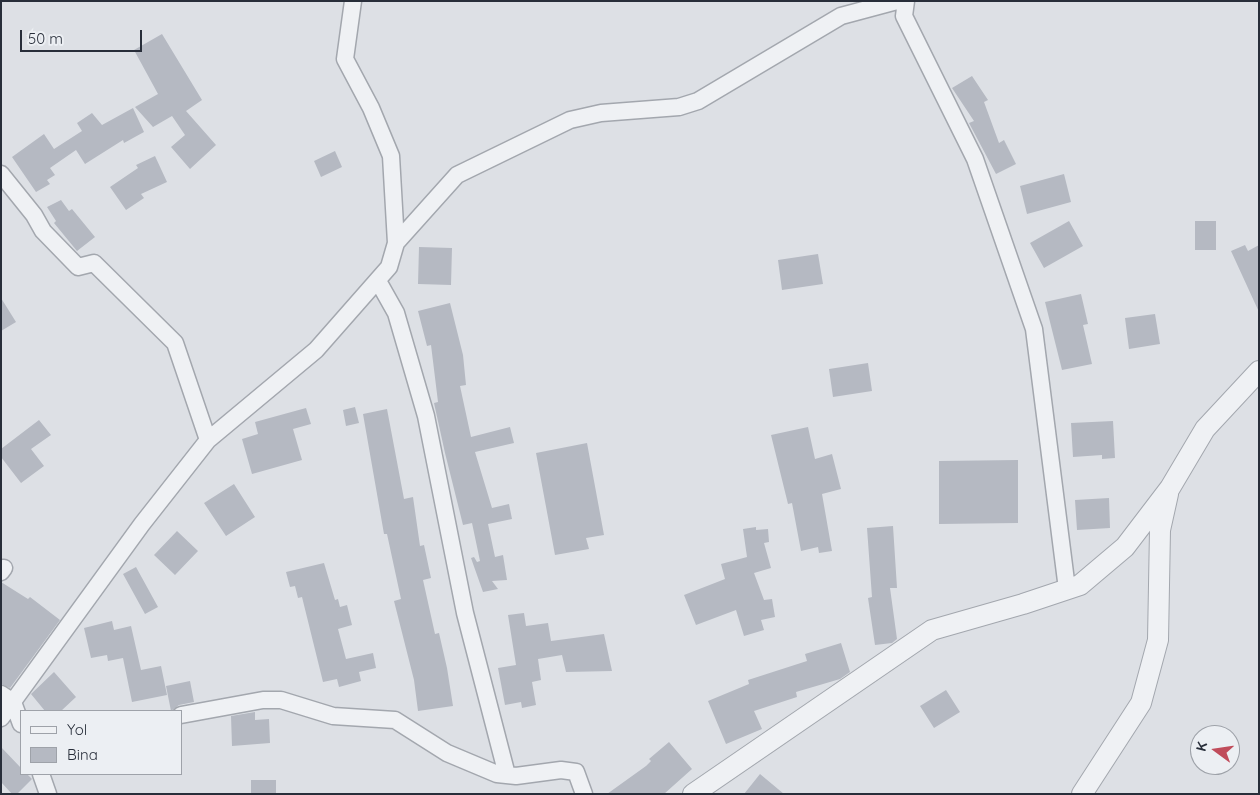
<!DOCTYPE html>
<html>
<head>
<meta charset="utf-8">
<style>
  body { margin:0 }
  #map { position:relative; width:1260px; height:795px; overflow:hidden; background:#dde0e5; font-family:Quicksand,sans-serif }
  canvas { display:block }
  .frame { position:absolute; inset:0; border:2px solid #282e3a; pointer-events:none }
  .legend { position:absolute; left:20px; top:710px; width:162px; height:65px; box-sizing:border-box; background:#eceff3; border:1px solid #9ea2a9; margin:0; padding:6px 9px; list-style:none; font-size:15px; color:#282e3a }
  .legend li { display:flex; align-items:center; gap:10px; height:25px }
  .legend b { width:25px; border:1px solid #9ea2a9 }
  .north { position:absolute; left:1190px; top:725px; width:50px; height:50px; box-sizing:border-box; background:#eceff3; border:1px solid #9ea2a9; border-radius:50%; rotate:284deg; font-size:14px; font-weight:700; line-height:20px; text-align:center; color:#282e3a }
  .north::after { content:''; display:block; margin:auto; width:18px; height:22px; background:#c04c5b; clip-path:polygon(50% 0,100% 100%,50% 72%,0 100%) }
  .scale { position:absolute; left:20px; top:30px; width:122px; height:22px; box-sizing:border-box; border:2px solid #282e3a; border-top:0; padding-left:6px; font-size:15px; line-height:18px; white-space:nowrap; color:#282e3a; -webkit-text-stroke:4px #eceff3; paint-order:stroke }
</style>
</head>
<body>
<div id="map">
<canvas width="1260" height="795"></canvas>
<div class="frame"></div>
<ul class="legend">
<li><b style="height:6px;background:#eff1f4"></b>Yol</li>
<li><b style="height:14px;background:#b5b9c2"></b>Bina</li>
</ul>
<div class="north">K</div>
<div class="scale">50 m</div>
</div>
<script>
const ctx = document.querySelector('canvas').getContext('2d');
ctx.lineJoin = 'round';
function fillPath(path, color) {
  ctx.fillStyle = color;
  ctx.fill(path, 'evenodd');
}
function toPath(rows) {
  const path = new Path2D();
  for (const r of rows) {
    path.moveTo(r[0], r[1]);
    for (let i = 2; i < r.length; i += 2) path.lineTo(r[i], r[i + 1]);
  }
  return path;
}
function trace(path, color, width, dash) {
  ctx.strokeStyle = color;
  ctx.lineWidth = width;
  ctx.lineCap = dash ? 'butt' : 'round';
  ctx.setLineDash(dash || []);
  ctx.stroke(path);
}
const building = toPath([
  [162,34,202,100,186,111,216,145,190,169,171,147,185,135,172,116,153,127,135,107,158,94,134,50],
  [972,76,988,100,984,102,999,143,1004,140,1016,164,996,174,969,123,974,121,952,88],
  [133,108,144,132,124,143,123,140,85,164,76,150,50,168,55,175,47,180,50,184,36,192,12,157,44,134,54,149,82,131,77,123,92,113,102,125],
  [335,151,342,167,321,177,314,161],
  [155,156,167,182,141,194,144,198,126,210,110,187,138,168,136,165],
  [1064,174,1071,202,1027,214,1020,186],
  [61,200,69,211,72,209,95,237,77,251,54,223,56,221,47,207],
  [1069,221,1083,246,1044,268,1030,243],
  [1195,221,1216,221,1216,250,1195,250],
  [1245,245,1248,251,1259,245,1259,312,1231,251],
  [419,247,452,248,451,285,418,284],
  [818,254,823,284,782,290,778,260],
  [1081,294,1088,324,1083,325,1092,364,1062,370,1045,302],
  [1,298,16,322,1,331],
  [450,303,463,355,466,385,460,386,471,437,510,427,514,443,475,452,492,508,509,504,512,519,488,524,495,557,503,555,507,580,492,581,498,589,483,592,471,558,474,557,477,562,480,561,472,523,463,525,445,453,434,403,438,402,431,345,427,346,418,311],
  [1155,314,1160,344,1129,349,1125,318],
  [868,363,872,391,833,397,829,369],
  [355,407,359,423,346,426,343,410],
  [306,408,311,424,293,429,302,460,252,474,242,439,258,434,255,422],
  [387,409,404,499,413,497,420,546,424,545,431,578,423,580,435,634,439,633,447,668,453,706,418,711,414,680,394,601,401,599,387,534,384,534,363,414],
  [39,420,51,435,31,449,44,466,21,483,1,457,1,449],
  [1113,421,1115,458,1102,459,1102,455,1073,457,1071,423],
  [808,427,815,459,832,454,841,489,822,494,832,551,819,553,818,547,801,551,792,503,788,504,771,435],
  [587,443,604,535,586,538,589,549,555,555,536,453],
  [1018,460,1018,523,939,524,939,461],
  [234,484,255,517,226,536,204,503],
  [1109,498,1110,528,1077,530,1075,500],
  [893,526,897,588,890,588,897,639,892,643,875,645,868,598,872,597,867,528],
  [756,527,756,530,768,529,769,542,764,543,771,568,754,573,764,600,772,599,775,617,761,620,764,630,744,636,736,610,696,625,684,595,725,579,721,564,747,557,743,529],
  [177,531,198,551,175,575,154,555],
  [324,563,335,600,338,599,340,607,347,605,352,625,338,629,346,659,373,653,376,668,359,672,361,681,339,687,337,679,323,682,302,597,298,598,295,586,290,587,286,572],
  [136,567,158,607,145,614,123,574],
  [1,582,28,599,30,597,60,620,10,688,1,684],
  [524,613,526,626,548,623,551,641,604,634,612,671,566,672,562,655,538,659,541,680,532,682,536,705,522,708,521,702,505,705,498,668,516,665,508,615],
  [112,621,114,630,131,626,141,670,161,666,167,695,132,702,123,658,108,661,107,655,91,658,84,628],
  [841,643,850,672,840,679,796,692,797,697,754,711,762,729,726,744,708,701,749,684,748,680,807,661,805,654],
  [54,672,76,697,61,711,45,711,31,694],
  [190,681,194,702,179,705,171,711,166,686],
  [946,690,960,712,934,728,920,706],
  [255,712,255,720,269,719,270,743,232,746,231,716],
  [669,742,692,769,664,794,607,794,646,766,651,761,649,759],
  [1,747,21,768,21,774,27,774,32,779,17,794,12,794,1,782],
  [760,774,784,794,744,794],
  [251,780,276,780,276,794,251,794]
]);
const minor = toPath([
  [906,1,904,16,975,159,1034,329,1067,589],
  [1,174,34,215,43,231,78,267,94,263,175,343,208,440],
  [396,243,457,175,570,120,601,113,679,107,698,101,841,16,897,1],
  [378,281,396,313,426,416,465,613,507,775],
  [1,572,4,568],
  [1,694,13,702,21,724],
  [181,715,263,700,281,700,333,716,395,720,447,753,497,774,516,776,561,770,576,772,584,794],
  [1,718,142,524,208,440,316,350,389,267,396,243,391,156,371,108,345,59,353,1],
  [41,774,48,794]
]);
const tertiary = toPath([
  [693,794,932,630,1023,604,1080,585,1125,547,1170,488,1205,429,1259,371],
  [1082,794,1141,703,1158,640,1160,530,1168,494]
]);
fillPath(building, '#b5b9c2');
trace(minor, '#a3a7ae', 19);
trace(tertiary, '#a3a7ae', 22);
trace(minor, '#eff1f4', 16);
trace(tertiary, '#eff1f4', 20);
</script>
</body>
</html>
